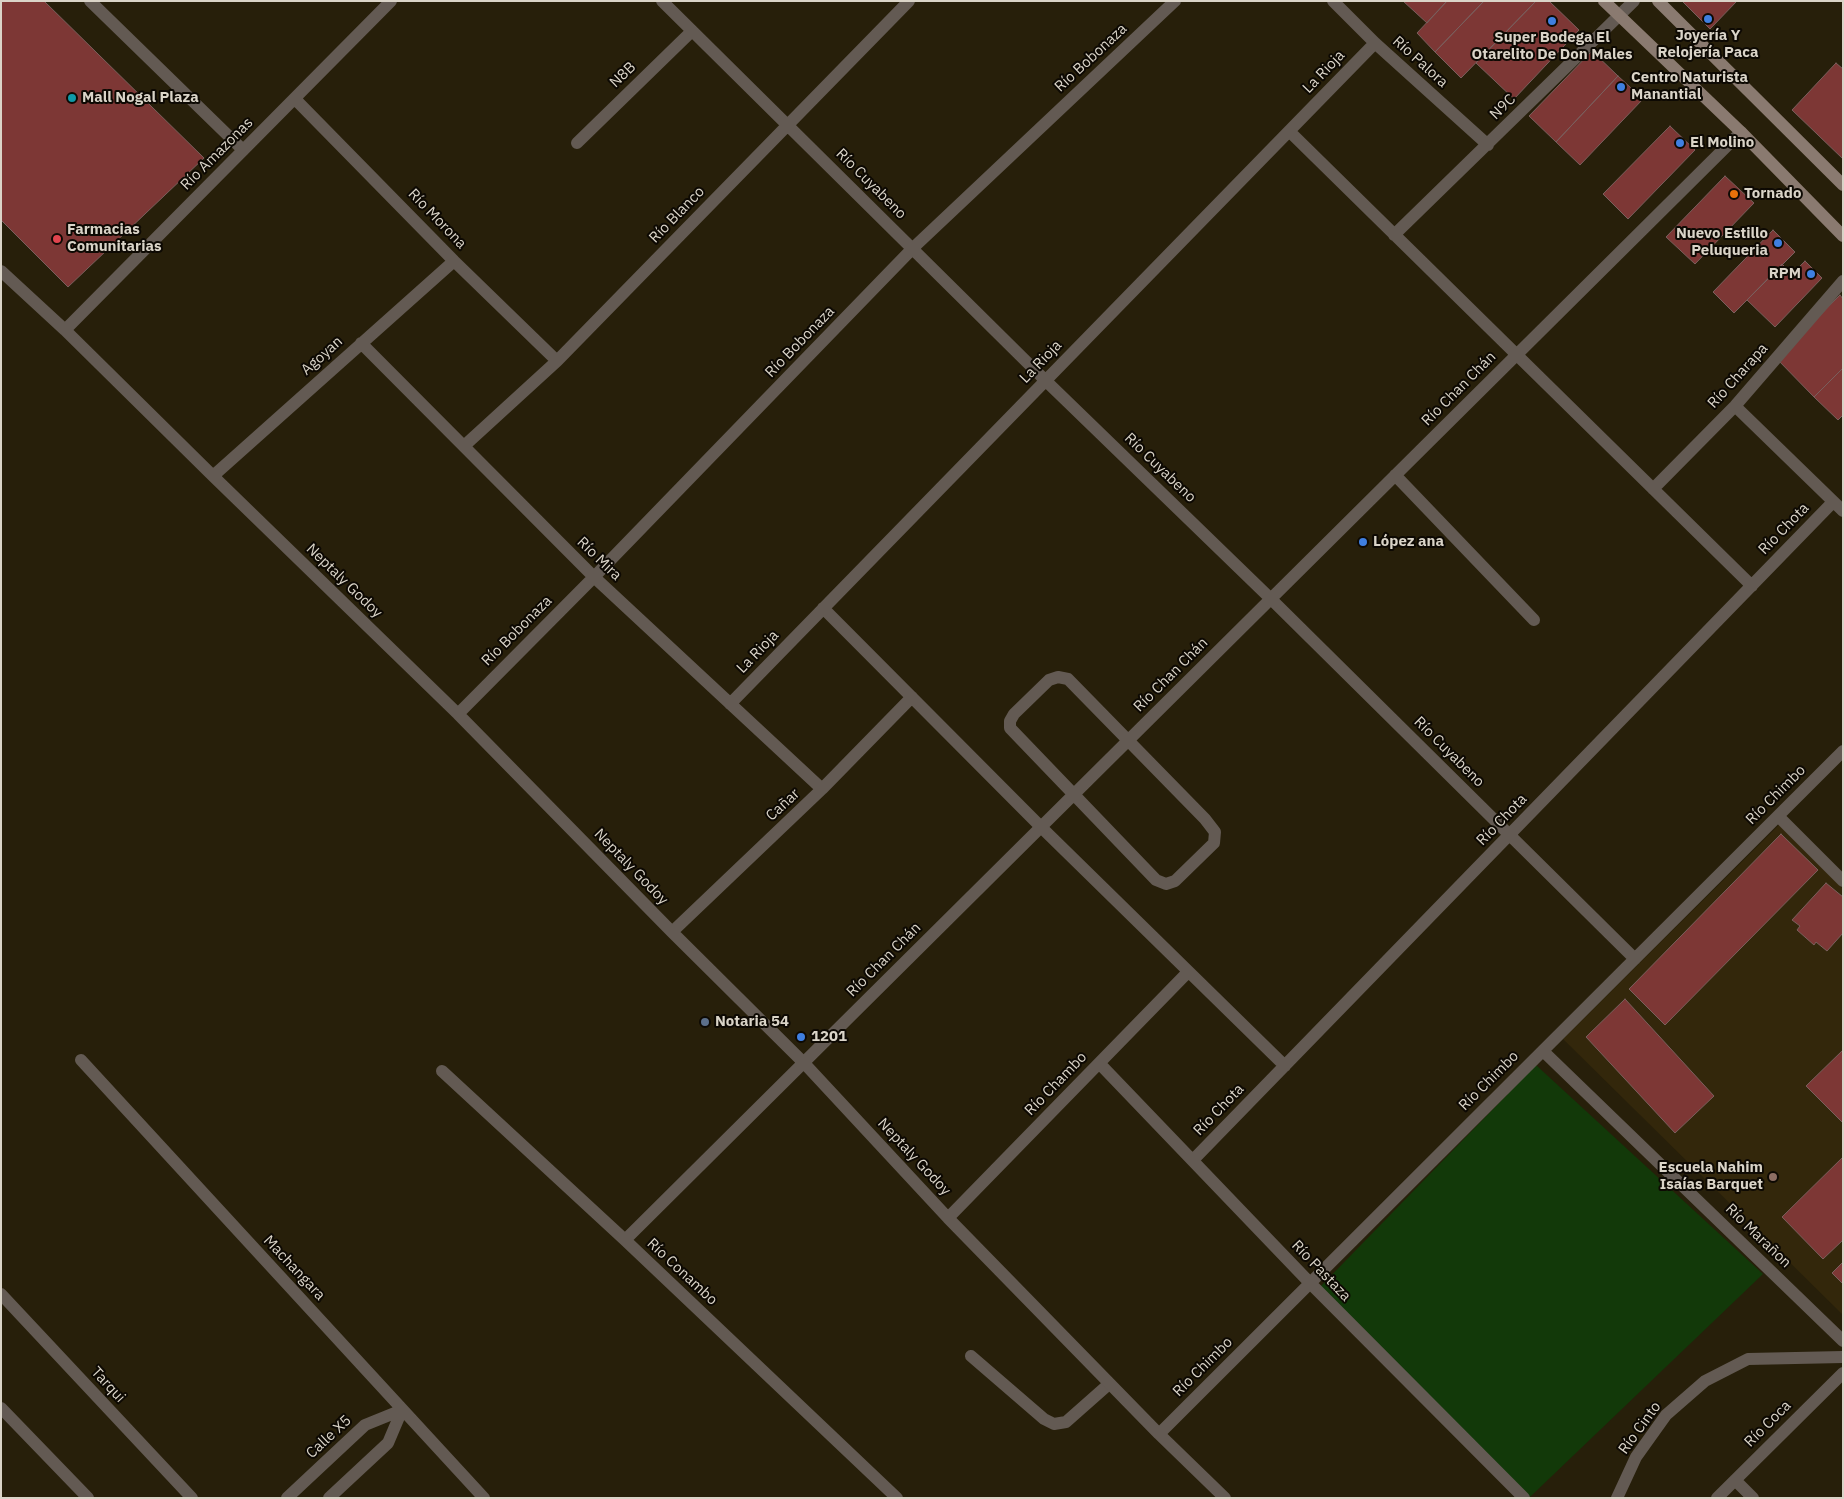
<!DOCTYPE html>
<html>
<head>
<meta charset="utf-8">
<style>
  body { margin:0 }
  #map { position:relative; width:1844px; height:1499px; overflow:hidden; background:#271f0a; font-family:"IBM Plex Sans",sans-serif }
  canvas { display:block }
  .frame { position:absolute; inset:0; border:2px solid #dad4c8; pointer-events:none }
</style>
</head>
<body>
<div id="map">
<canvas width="1844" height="1499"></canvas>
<div class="frame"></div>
</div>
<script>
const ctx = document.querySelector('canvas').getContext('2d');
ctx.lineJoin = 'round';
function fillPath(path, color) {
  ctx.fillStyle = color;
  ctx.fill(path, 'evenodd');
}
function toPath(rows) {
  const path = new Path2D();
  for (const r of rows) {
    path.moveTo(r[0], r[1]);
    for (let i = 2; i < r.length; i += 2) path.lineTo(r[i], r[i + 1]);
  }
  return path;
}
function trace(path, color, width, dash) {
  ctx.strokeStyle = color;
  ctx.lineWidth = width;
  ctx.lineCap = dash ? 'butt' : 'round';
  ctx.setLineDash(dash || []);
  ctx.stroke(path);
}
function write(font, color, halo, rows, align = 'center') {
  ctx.font = font + ' "IBM Plex Sans",sans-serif';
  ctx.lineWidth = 4;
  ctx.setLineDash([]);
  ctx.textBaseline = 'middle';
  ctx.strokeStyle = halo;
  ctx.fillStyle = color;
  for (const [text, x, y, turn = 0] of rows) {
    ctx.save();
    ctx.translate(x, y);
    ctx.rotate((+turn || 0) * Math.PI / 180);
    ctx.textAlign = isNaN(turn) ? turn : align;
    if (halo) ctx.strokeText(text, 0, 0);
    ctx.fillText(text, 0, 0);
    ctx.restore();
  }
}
const built = toPath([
  [1779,825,1843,889,1843,1315,1563,1039]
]);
const green = toPath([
  [1536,1065,1763,1274,1530,1497,1319,1288]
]);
const building = toPath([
  [1,1,44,1,204,158,68,287,1,220,1,1],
  [1403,1,1447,1,1427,23,1403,1],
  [1447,1,1484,1,1435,52,1417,33,1447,1],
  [1484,1,1536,1,1461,78,1435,52,1484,1],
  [1536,1,1549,1,1579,30,1514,99,1476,63,1536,1],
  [1682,1,1737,1,1710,29,1682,1],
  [1592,51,1618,76,1556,142,1529,116,1592,51],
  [1836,63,1843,69,1843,159,1792,110,1836,63],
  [1618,76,1643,99,1580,165,1556,142,1618,76],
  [1670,126,1695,150,1628,219,1603,194,1670,126],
  [1725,176,1754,203,1695,264,1666,237,1725,176],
  [1773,230,1795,252,1734,313,1713,292,1773,230],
  [1805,261,1822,278,1775,327,1747,300,1782,264,1792,274,1805,261],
  [1840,295,1843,299,1843,368,1814,397,1777,359,1840,295],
  [1843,368,1843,415,1838,420,1814,397,1843,368],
  [1781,834,1818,870,1665,1025,1629,989,1781,834],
  [1826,883,1843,897,1843,933,1827,951,1816,942,1814,945,1797,930,1800,926,1792,920,1826,883],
  [1625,999,1714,1096,1675,1133,1586,1037,1625,999],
  [1843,1050,1843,1121,1842,1122,1806,1086,1843,1050],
  [1843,1157,1843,1240,1823,1259,1782,1217,1843,1157],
  [1843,1262,1843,1284,1832,1273,1843,1262]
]);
const lane = toPath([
  [90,1,243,150],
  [971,1356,1044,1419,1054,1424,1066,1422,1109,1384],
  [1617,1498,1636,1457,1666,1415,1705,1381,1748,1359,1843,1357]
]);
const street = toPath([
  [662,1,1046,381,1271,599,1635,959],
  [1333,1,1375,43,1488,145],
  [295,99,454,261,557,361],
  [1289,131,1752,586],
  [577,143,692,31],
  [1394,235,1634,1],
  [1,271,65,330,213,476,458,714,672,932,804,1063,948,1218,1159,1434,1225,1498],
  [65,330,391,1],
  [361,343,594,577,822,789],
  [1735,406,1843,511],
  [464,446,557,361,909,1],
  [1395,475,1534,620],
  [213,476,454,261],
  [1653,489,1735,406,1843,281],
  [823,608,1041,827,1285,1066],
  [1058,677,1068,679,1205,819,1215,832,1214,843,1175,881,1166,884,1156,880,1010,728,1010,721,1014,714,1049,680,1058,677],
  [730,704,1375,43],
  [458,714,594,577,913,248,1175,1],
  [1778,816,1843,881],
  [672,932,822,789,912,697],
  [1543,1051,1843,1341],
  [81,1060,484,1498],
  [1099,1063,1310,1283,1524,1498],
  [442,1071,625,1240,897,1498],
  [1193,1160,1833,502],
  [948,1218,1188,972],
  [625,1240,1741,132],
  [1,1294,192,1498],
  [1,1408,88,1498],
  [1159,1434,1843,751],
  [1735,1480,1753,1498],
  [287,1498,365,1425,402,1410],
  [329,1498,388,1443,402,1410],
  [1717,1498,1843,1373]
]);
const secondary = toPath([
  [1604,1,1741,132,1843,236],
  [1658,1,1843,185]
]);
const markers = [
  [1708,19,5,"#3f7fe0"],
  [1552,21,5,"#3f7fe0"],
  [1621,87,5,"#3f7fe0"],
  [72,98,5,"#0f9aa8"],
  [1680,143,5,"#3f7fe0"],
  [1734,194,5,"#e8710a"],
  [57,239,5,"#e0444e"],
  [1778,243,5,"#3f7fe0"],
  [1811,274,5,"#3f7fe0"],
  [1363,542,5,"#3f7fe0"],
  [705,1022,5,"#5c6f8a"],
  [801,1037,5,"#3f7fe0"],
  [1773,1177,5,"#8d6e63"]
];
const poiNames = [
  ["Joyería Y",1708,36,"center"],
  ["Relojería Paca",1708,53,"center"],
  ["Super Bodega El",1552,38,"center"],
  ["Otarelito De Don Males",1552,55,"center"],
  ["Centro Naturista",1631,78],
  ["Manantial",1631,95],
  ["Mall Nogal Plaza",82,98],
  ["El Molino",1690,143],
  ["Tornado",1744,194],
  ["Farmacias",67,230],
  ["Comunitarias",67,247],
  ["Nuevo Estillo",1768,234,"right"],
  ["Peluqueria",1768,251,"right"],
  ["RPM",1801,274,"right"],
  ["López ana",1373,542],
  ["Notaria 54",715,1022],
  ["1201",811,1037],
  ["Escuela Nahim",1763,1168,"right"],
  ["Isaías Barquet",1763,1185,"right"]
];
const streetNames = [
  ["Río Bobonaza",1091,58,-43],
  ["Río Palora",1420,62,42],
  ["La Rioja",1324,72,-46],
  ["N8B",623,75,-44],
  ["N9C",1503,107,-45],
  ["Río Amazonas",217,154,-45],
  ["Río Cuyabeno",871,184,45],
  ["Río Blanco",677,215,-46],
  ["Río Morona",437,219,46],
  ["Río Bobonaza",800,342,-46],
  ["Agoyan",322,356,-42],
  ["La Rioja",1041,362,-46],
  ["Río Charapa",1738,376,-48],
  ["Río Chan Chán",1459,389,-45],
  ["Río Cuyabeno",1160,468,44],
  ["Río Chota",1784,529,-46],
  ["Río Mira",599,559,44],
  ["Neptaly Godoy",344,581,44],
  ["Río Bobonaza",517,631,-45],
  ["La Rioja",758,652,-46],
  ["Río Chan Chán",1171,675,-45],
  ["Río Cuyabeno",1449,752,45],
  ["Río Chimbo",1776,795,-45],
  ["Cañar",783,805,-43],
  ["Río Chota",1502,820,-46],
  ["Neptaly Godoy",631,867,46],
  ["Río Chan Chán",884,960,-45],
  ["Río Chimbo",1489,1081,-45],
  ["Río Chambo",1056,1084,-46],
  ["Río Chota",1219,1110,-46],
  ["Neptaly Godoy",914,1157,47],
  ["Río Marañon",1758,1236,44],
  ["Machangara",294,1268,47],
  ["Río Pastaza",1321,1271,46],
  ["Río Conambo",682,1272,43],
  ["Río Chimbo",1203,1367,-45],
  ["Tarqui",108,1385,47],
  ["Río Coca",1768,1424,-45],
  ["Río Cinto",1640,1428,-54],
  ["Calle X5",329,1437,-43]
];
fillPath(built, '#33270b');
fillPath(green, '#123909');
fillPath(building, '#7d3735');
trace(building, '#7a5f5d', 1);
trace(lane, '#635a53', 12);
trace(street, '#635a53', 12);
trace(secondary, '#8a7a70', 12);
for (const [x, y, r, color] of markers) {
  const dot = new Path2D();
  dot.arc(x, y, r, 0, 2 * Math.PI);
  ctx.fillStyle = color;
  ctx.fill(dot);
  trace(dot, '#0d0903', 2);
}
write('bold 15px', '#dad4c8', '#0d0903', poiNames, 'left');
write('15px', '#dad4c8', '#0d0903', streetNames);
</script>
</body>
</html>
